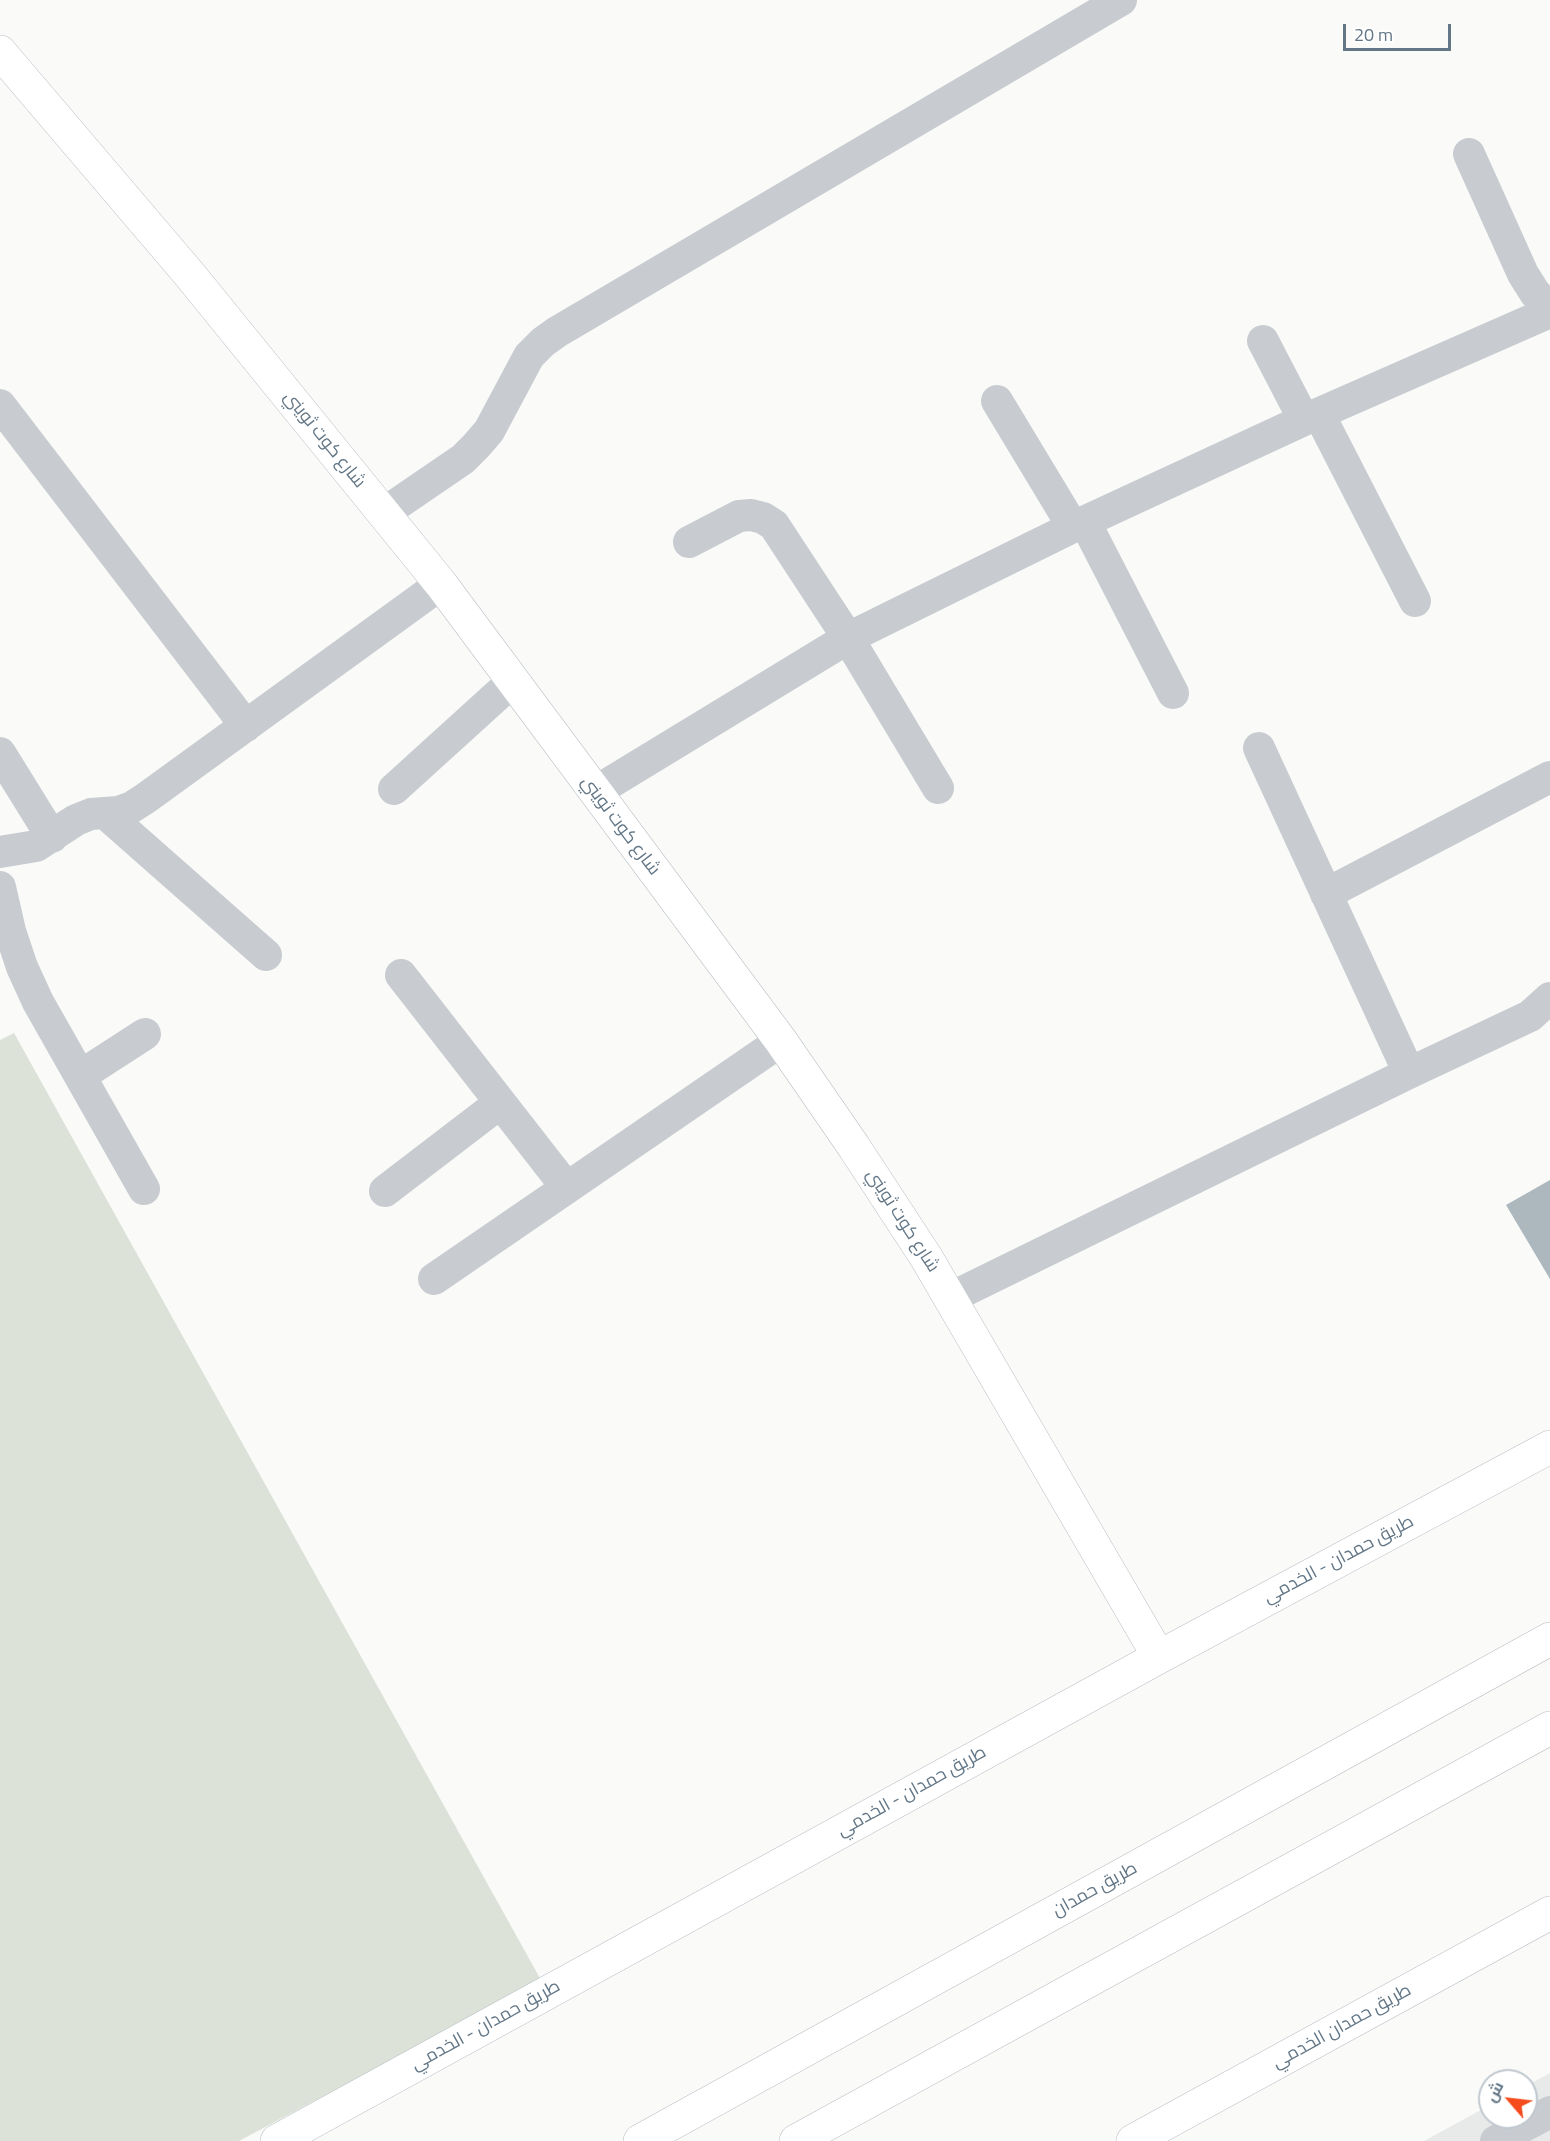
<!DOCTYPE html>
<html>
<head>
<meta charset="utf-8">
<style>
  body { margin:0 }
  #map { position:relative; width:1550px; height:2141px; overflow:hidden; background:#fafaf8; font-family:"Titillium Web",Cairo,sans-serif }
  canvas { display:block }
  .north { position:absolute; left:1478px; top:2069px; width:60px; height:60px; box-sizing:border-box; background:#fff; border:2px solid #c0c8cf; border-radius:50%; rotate:298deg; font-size:16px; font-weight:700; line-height:24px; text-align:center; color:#627686 }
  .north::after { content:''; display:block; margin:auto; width:21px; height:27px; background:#f54b1d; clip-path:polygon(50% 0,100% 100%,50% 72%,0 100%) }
  .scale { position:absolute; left:1343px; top:24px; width:108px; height:27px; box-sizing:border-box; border:3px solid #627686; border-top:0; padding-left:8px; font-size:18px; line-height:21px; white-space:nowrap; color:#627686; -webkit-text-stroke:4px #fff; paint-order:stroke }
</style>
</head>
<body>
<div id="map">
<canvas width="1550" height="2141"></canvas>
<div class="north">ش</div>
<div class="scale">20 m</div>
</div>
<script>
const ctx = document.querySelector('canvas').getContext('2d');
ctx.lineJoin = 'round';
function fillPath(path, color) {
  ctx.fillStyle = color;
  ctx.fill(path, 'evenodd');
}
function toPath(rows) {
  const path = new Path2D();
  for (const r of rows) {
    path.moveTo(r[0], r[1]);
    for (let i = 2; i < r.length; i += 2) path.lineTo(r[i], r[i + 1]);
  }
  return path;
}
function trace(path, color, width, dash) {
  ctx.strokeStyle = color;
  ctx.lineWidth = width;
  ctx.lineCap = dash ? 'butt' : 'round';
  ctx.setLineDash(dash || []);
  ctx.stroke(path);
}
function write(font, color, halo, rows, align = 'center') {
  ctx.font = font + ' "Titillium Web",Cairo,sans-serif';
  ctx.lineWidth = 6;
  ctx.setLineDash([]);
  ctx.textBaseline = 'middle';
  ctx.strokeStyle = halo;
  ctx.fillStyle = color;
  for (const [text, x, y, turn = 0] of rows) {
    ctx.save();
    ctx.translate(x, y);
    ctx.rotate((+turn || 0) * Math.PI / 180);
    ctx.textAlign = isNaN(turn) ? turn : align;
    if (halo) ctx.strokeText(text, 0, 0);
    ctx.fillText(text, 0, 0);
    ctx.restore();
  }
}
const built = toPath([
  [1550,2073,1550,2141,1424,2141,1490,2105,1490,2117,1526,2117,1526,2086]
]);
const green = toPath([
  [14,1033,541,1980,239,2141,0,2141,0,1040]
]);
const building = toPath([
  [1550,1180,1550,1279,1506,1205]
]);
const minor = toPath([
  [1469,154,1523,274,1535,293,1550,309],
  [1263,341,1304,420],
  [997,401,1073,527],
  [0,405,246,726],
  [1319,414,1415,601],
  [384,513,463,459,476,446,489,431,529,356,543,342,557,332,1121,0],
  [1085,522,1173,693],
  [689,542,739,516,751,515,763,518,774,525,848,638,938,788],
  [1259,748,1409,1073],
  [0,753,52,837],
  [394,789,513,681],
  [595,792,848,638,1073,527,1304,420,1550,312],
  [106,814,266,955],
  [0,852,36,846,76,820,91,814,118,812,132,807,146,798,441,584],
  [0,887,10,931,22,967,38,1002,144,1189],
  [1326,894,1550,777],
  [401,975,567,1188],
  [80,1076,145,1034],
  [385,1191,500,1103],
  [434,1279,781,1041],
  [950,1298,1409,1073,1530,1016,1550,998],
  [1496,2141,1550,2112]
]);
const secondary = toPath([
  [0,52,190,275,441,584,781,1041,854,1147,926,1257,1159,1657],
  [277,2141,1159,1657,1550,1447],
  [1133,2141,1550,1913]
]);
const trunk = toPath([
  [640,2141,1550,1639],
  [796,2141,1550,1728]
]);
const streetNames = [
  ["شارع كوت ثويني",324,440,51],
  ["شارع كوت ثويني",620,826,53],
  ["شارع كوت ثويني",902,1221,57],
  ["طريق حمدان - الخدمي",1339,1560,-28],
  ["طريق حمدان - الخدمي",912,1792,-29],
  ["طريق حمدان",1095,1890,-29],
  ["طريق حمدان - الخدمي",486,2026,-29],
  ["طريق حمدان الخدمي",1342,2027,-29]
];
fillPath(built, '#e8e9e9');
fillPath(green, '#dce2d8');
fillPath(building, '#adb7be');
trace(secondary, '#b9c0c5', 34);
trace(trunk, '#babec2', 34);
trace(minor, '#c8ccd0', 32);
trace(secondary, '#fff', 33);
trace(trunk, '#fff', 33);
write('18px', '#627686', '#fff', streetNames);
</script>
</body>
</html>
